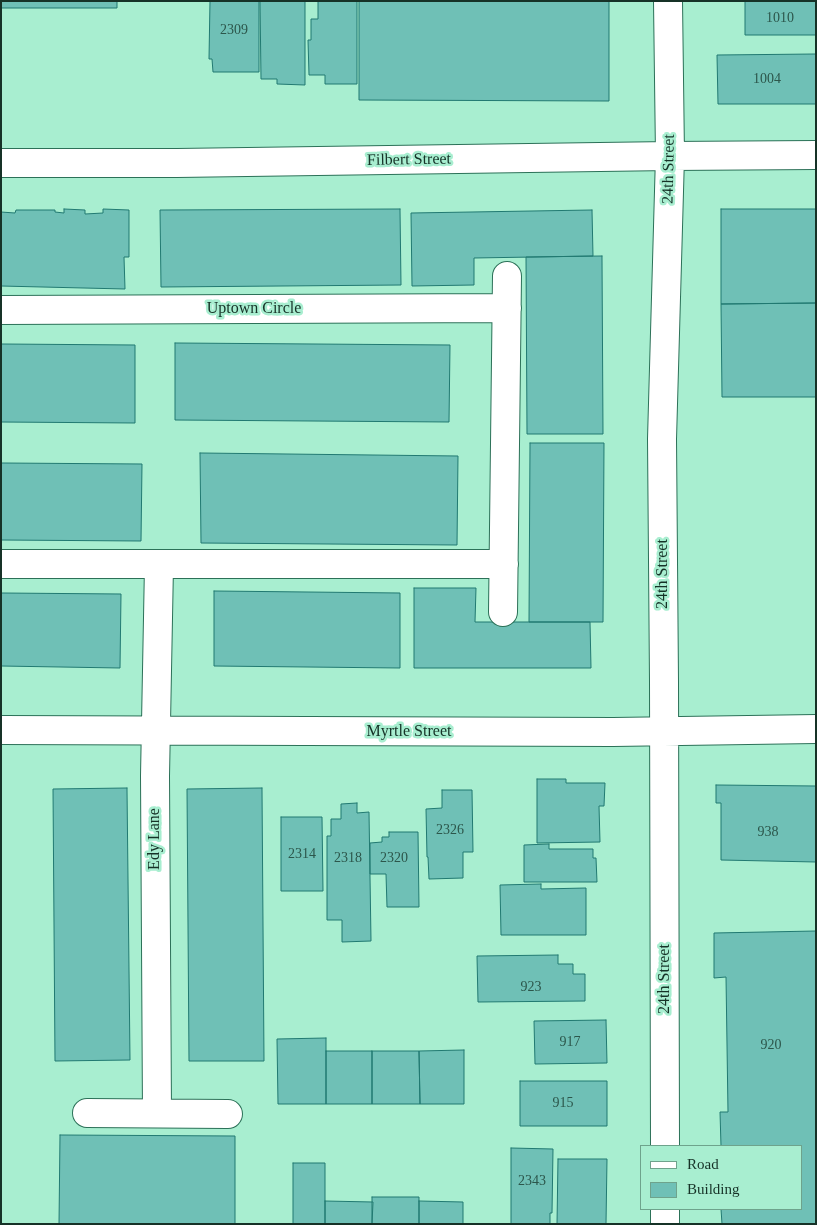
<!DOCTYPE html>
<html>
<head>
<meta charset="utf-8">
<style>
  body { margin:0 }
  #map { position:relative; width:817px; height:1225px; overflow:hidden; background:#a8eed0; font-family:Georgia,serif }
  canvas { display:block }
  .frame { position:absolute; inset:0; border:2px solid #163227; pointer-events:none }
  .legend { position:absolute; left:640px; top:1145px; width:162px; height:65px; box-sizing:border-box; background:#a8eed0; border:1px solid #6ea38c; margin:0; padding:6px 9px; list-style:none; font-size:15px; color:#163227 }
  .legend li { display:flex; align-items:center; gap:10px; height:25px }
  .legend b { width:25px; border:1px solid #6ea38c }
</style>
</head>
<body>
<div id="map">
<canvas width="817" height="1225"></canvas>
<div class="frame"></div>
<ul class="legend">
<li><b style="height:6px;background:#fff"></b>Road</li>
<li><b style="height:14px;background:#6fc0b6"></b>Building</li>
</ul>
</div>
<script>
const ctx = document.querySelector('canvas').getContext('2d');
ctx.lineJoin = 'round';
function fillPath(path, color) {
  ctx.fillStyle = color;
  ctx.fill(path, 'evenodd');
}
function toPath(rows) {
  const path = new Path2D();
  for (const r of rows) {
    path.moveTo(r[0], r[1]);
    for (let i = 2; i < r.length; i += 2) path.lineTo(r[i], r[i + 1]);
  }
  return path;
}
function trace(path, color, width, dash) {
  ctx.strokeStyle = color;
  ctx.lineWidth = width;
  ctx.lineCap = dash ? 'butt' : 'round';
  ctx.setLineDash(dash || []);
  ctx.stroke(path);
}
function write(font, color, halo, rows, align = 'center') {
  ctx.font = font + ' Georgia,serif';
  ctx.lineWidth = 5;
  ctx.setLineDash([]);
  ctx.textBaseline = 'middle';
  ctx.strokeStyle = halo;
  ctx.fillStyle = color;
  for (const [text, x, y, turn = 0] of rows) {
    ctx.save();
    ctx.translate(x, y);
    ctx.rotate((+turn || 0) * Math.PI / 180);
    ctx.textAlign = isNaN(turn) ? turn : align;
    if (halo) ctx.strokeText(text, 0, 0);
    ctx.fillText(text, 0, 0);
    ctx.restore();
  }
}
const building = toPath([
  [1,1,117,1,117,8,1,8,1,1],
  [210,1,259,1,259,72,213,72,212,59,209,59,210,1],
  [260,1,305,1,305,85,277,84,277,79,261,79,260,1],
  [318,1,357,1,357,84,325,84,325,75,309,75,308,40,311,40,311,19,318,19,318,1],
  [359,1,609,1,609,101,359,100,359,1],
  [745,1,816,1,816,35,745,35,745,1],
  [816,54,816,104,718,104,717,55,816,54],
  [64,209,85,210,85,214,103,213,103,209,129,210,129,257,124,257,125,289,1,286,1,212,15,213,16,210,55,210,55,212,64,213,64,209],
  [400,209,401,285,161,287,160,210,400,209],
  [721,209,816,209,816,303,721,304,721,209],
  [592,210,593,256,474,258,474,285,412,286,411,213,592,210],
  [602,256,603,434,527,434,526,257,602,256],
  [816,303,816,397,722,397,721,304,816,303],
  [175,343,450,345,449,422,175,420,175,343],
  [1,344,135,345,135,423,1,422,1,344],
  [530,443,604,443,603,622,529,622,530,443],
  [200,453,458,456,457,545,201,543,200,453],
  [1,463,142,464,141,541,1,540,1,463],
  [414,588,476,588,475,622,590,622,591,668,414,668,414,588],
  [214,591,400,593,400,668,214,666,214,591],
  [1,593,121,594,120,668,1,666,1,593],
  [537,779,566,779,566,783,605,783,604,806,599,806,600,842,537,843,537,779],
  [716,785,816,786,816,862,721,860,721,803,716,803,716,785],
  [127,788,130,1060,55,1061,53,789,127,788],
  [262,788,264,1061,189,1061,187,789,262,788],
  [442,790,472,790,473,852,463,852,463,878,429,879,428,857,427,857,426,809,442,808,442,790],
  [357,803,357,813,369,812,371,941,342,942,342,920,327,920,327,836,331,836,331,819,341,819,341,804,357,803],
  [281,817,322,817,323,891,281,891,281,817],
  [389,832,418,832,419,907,387,907,386,874,370,874,370,843,382,842,382,837,389,837,389,832],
  [549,844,549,849,593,849,593,858,596,858,597,882,524,882,524,845,549,844],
  [541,884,541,889,586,888,586,935,501,935,500,885,541,884],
  [816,931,816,1224,722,1224,721,1209,801,1209,801,1146,721,1146,720,1112,728,1112,726,977,714,978,714,933,816,931],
  [558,955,558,964,573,964,573,974,585,974,585,1001,478,1002,477,956,558,955],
  [606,1020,607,1063,535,1064,534,1021,606,1020],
  [326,1038,326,1104,278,1104,277,1039,326,1038],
  [464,1050,464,1104,420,1104,419,1051,464,1050],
  [326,1051,372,1051,372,1104,326,1104,326,1051],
  [372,1051,419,1051,420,1104,372,1104,372,1051],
  [520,1081,607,1081,607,1126,520,1126,520,1081],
  [60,1135,235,1136,235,1224,59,1224,60,1135],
  [511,1148,553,1149,552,1213,550,1213,550,1224,511,1224,511,1148],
  [558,1159,607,1159,606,1224,557,1224,558,1159],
  [293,1163,325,1163,325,1224,293,1224,293,1163],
  [372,1197,419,1197,419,1224,372,1224,372,1197],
  [325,1201,373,1202,372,1224,325,1224,325,1201],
  [419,1201,463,1202,463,1224,419,1224,419,1201]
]);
const minor = toPath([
  [1,163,177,163,670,156,816,155],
  [1,310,507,308],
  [1,564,504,564],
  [503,612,507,276],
  [1,730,613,732,816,729],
  [87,1113,228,1114],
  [157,1113,155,776,159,565],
  [665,1146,664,682,662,439,670,156,668,1],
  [665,1209,665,1224]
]);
const numberNames = [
  ["1010",780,18],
  ["2309",234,30],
  ["1004",767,79],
  ["2326",450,830],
  ["938",768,832],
  ["2314",302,854],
  ["2318",348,858],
  ["2320",394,858],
  ["923",531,987],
  ["917",570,1042],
  ["920",771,1045],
  ["915",563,1103],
  ["2343",532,1181]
];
const streetNames = [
  ["Filbert Street",409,160,-1],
  ["24th Street",669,169,-89],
  ["Uptown Circle",254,309],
  ["24th Street",663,574,-90],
  ["Myrtle Street",409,732],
  ["Edy Lane",155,839,-90],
  ["24th Street",665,979,-90]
];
fillPath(building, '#6fc0b6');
trace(building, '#217971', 1);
trace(minor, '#2c7158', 30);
trace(minor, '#fff', 28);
write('14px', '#2c564b', null, numberNames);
write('16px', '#163227', '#a8eed0', streetNames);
</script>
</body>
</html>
